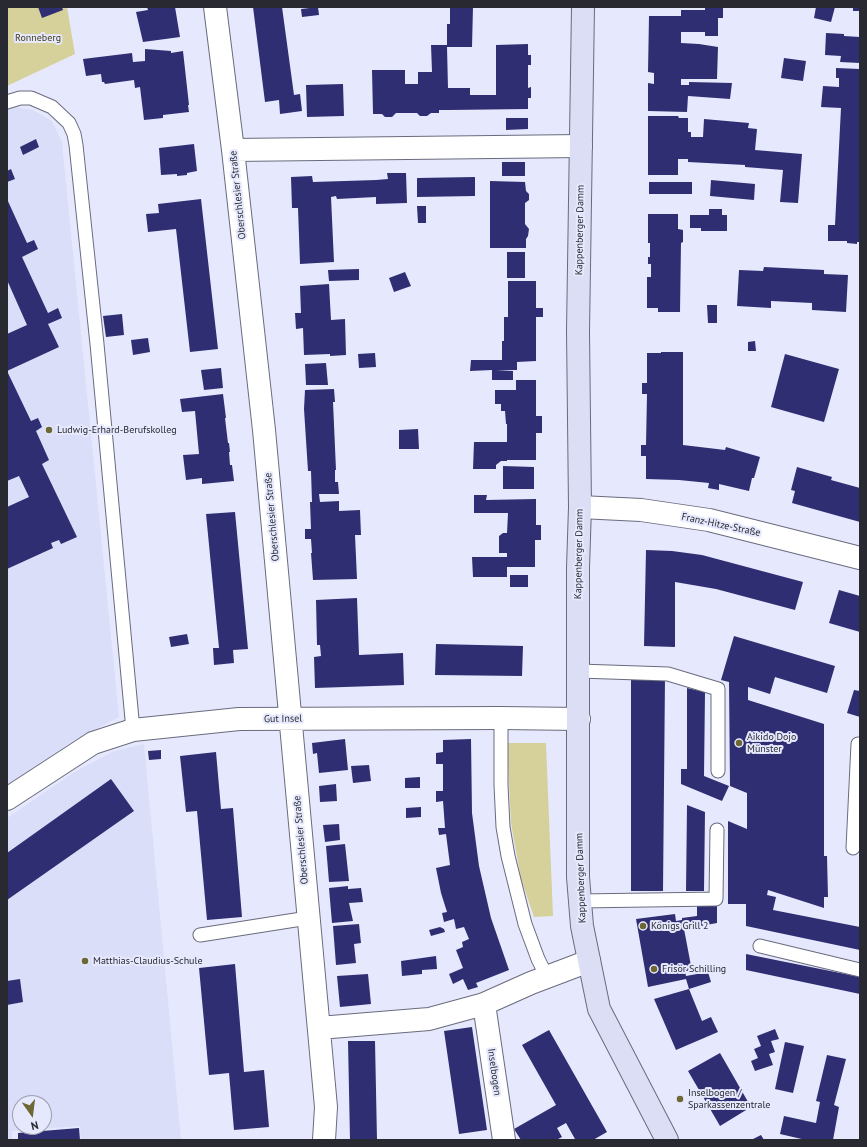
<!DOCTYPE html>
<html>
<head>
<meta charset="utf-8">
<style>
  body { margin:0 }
  #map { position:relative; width:867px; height:1147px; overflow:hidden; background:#e6e9fd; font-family:"PT Sans",sans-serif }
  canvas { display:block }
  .frame { position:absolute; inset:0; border:8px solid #292a31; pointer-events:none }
  .north { position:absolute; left:12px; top:1095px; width:40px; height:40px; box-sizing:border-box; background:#e6e9fd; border:1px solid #9a9dab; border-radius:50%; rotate:166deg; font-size:11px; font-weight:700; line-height:16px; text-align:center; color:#292a31 }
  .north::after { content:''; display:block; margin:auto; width:14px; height:18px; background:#6d6734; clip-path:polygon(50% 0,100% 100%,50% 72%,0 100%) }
</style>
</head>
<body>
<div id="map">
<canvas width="867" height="1147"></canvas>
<div class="frame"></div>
<div class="north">N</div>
</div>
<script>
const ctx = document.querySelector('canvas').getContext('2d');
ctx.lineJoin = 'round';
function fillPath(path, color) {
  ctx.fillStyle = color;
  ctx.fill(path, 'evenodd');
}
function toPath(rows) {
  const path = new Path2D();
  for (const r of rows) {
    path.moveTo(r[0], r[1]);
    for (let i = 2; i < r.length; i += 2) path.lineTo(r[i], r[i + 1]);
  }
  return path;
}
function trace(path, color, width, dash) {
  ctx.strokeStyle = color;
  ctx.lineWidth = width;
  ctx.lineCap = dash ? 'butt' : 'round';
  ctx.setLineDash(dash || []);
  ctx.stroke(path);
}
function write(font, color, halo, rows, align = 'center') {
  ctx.font = font + ' "PT Sans",sans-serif';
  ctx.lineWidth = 4;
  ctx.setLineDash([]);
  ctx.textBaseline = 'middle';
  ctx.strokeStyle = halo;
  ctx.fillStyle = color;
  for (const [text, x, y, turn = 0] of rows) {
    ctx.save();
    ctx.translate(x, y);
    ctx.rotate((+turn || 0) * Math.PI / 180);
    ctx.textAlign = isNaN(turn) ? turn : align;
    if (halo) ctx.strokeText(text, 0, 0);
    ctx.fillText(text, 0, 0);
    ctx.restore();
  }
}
const built = toPath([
  [8,106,33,110,52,121,62,142,119,717,71,742,7,785,7,107],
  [144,744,181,1140,81,1140,80,1126,12,1131,12,1140,7,1140,7,818,76,771,114,751],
  [20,1103,44,1103,44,1127,20,1127]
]);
const green = toPath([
  [7,7,67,7,75,54,7,86],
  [507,743,546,743,553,916,534,917,521,879,511,823]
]);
const building = toPath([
  [38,7,62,7,63,10,42,18],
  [147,7,175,7,180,37,143,42,136,12,148,10],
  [253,7,282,7,294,95,300,94,302,111,280,114,279,100,265,102],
  [318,7,319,15,302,17,301,9],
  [450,7,473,7,472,47,447,47,448,88,470,88,470,95,496,95,496,45,528,44,528,55,531,55,531,65,528,65,528,88,531,87,531,98,528,98,528,109,449,110,439,110,439,113,431,113,427,116,420,116,417,113,396,113,392,117,385,117,382,114,373,114,372,70,405,70,405,84,418,84,418,72,432,72,431,45,447,45,447,24,450,24],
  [705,7,723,7,723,18,718,18,718,36,705,36,705,32,681,32,681,43,699,44,718,47,717,79,681,79,681,85,689,85,689,82,732,83,730,99,688,96,687,112,648,111,648,83,654,84,654,73,648,72,649,16,681,16,681,10,705,10],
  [816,7,835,7,831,22,814,18],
  [853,7,860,7,860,11,853,11],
  [826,33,844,34,844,36,860,37,860,63,840,62,841,56,825,55],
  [145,49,171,51,171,53,183,51,189,105,188,105,189,112,163,115,163,118,144,120,140,87,135,88,134,80,105,84,104,82,102,82,101,74,86,76,83,59,132,53,133,62,145,61],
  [784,58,806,61,803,81,781,78],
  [836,68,860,69,860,242,857,242,857,244,847,243,847,241,828,241,828,225,835,225,841,108,821,107,823,86,839,87,839,78,836,78],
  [343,84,344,116,307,117,306,85],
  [648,116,678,116,679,118,688,118,688,132,691,132,691,137,703,137,704,119,749,123,748,128,757,129,755,150,802,154,798,203,780,202,783,170,745,167,745,165,688,162,688,159,678,159,678,175,648,175],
  [506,118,528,118,528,129,506,130],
  [36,139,39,147,23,155,20,147],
  [194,144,197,171,187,173,187,175,177,176,177,174,161,175,159,148],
  [502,162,525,162,525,176,502,176],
  [11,169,15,179,7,182,7,171],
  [387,173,406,173,407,203,376,204,376,197,337,199,336,196,331,197,334,262,300,264,298,208,292,208,291,177,312,176,313,182,376,180,388,179],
  [475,177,475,196,417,197,417,178],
  [711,180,755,184,754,200,710,196],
  [490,181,525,182,526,191,529,194,529,200,525,203,525,224,529,229,528,236,526,239,526,248,490,248],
  [649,182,692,182,692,194,649,194],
  [7,199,27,243,34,240,38,249,22,257,48,313,58,308,62,318,48,324,59,347,7,371,31,421,38,418,42,427,36,431,49,460,42,464,77,537,61,544,59,540,51,543,53,548,7,569,7,507,29,497,19,476,7,481,7,334,27,325,7,280],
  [201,199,218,349,190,352,176,229,148,232,146,214,159,213,158,204],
  [417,206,426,206,426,223,418,223],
  [709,209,722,209,722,215,727,215,727,231,701,231,701,228,690,228,690,215,709,215],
  [648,214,678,214,678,229,683,230,683,242,681,243,680,312,658,312,658,308,647,308,647,277,651,277,651,264,648,264,648,257,650,257,650,243,648,243],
  [507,252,525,252,525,278,507,278],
  [764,267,824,270,824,274,848,275,846,312,812,310,812,303,771,301,771,308,737,306,739,270,763,271],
  [359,269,359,280,329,281,328,270],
  [405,272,411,286,394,292,389,278],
  [508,281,536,281,536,308,543,308,543,317,536,317,536,361,517,362,517,370,496,370,513,371,513,380,492,380,492,370,470,371,471,360,502,360,502,341,504,341,504,317,508,317],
  [329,284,331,320,345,319,346,355,330,356,330,354,304,355,303,328,296,329,295,313,301,313,300,286],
  [707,305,717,305,717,323,708,323],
  [122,314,124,335,106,337,103,316],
  [148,338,150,352,133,355,131,340],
  [755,341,756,351,748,351,748,342],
  [661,352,683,352,683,445,725,450,726,447,760,457,754,478,752,478,749,491,719,484,719,490,708,488,709,483,679,480,646,479,646,456,641,456,641,445,646,445,647,394,642,394,642,383,647,383,647,353,661,353],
  [375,353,376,367,359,368,358,354],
  [785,354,839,369,824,422,771,407],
  [326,363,328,385,306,385,305,364],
  [221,368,223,388,204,390,201,370],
  [516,380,536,380,536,416,542,416,542,433,536,433,536,460,507,460,507,461,501,461,496,465,496,469,473,469,474,442,507,442,507,424,506,424,505,411,501,411,501,404,495,404,495,390,516,390],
  [334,389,335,402,333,402,336,470,335,470,335,482,338,482,339,494,319,494,320,502,339,501,339,511,360,510,361,535,355,535,357,579,313,580,311,553,312,553,311,539,305,539,305,529,311,529,310,502,312,502,311,471,308,471,304,409,305,390],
  [223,394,226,418,225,418,228,443,229,443,230,452,229,452,230,465,232,465,234,481,202,484,202,478,186,480,183,455,199,454,195,411,182,412,180,399],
  [418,429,419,449,399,449,399,430],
  [503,466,534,467,534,489,503,489],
  [797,467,832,477,831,480,860,488,860,522,792,503,795,491,791,490],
  [474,495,487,495,486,500,536,499,536,525,541,525,541,540,535,540,535,567,507,567,507,577,473,577,472,557,507,557,507,553,499,553,499,536,503,533,507,533,508,513,474,513],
  [235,512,248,649,233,650,234,663,214,665,213,648,219,648,206,514],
  [646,550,672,551,702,555,803,582,795,610,716,589,675,582,675,647,644,646],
  [510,575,528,575,528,587,510,587],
  [839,590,860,596,860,632,829,623],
  [357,598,359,655,403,653,404,685,315,688,314,657,321,656,320,645,317,645,316,600],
  [187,634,189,644,171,647,169,637],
  [734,636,835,666,827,693,775,677,770,694,748,687,748,700,824,724,824,856,827,856,828,897,824,897,824,908,768,890,767,895,776,897,773,910,860,927,860,950,746,926,746,904,728,904,728,821,747,829,747,793,730,786,729,682,721,680],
  [436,644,523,646,522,676,435,675],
  [631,678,665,678,663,891,631,891],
  [687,688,705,692,704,776,729,786,722,801,681,784,681,769,687,769],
  [854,690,860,691,860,717,847,713],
  [345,739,348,770,319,773,317,753,313,754,312,743],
  [471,739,472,813,479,866,491,918,509,970,476,983,478,987,468,990,463,979,453,984,449,974,463,968,456,950,463,947,462,942,469,939,464,927,456,929,454,919,444,922,442,913,447,912,441,893,436,868,450,865,446,834,439,835,438,828,445,828,443,801,436,802,436,791,443,791,443,764,436,764,436,753,443,752,443,740],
  [161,750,161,759,149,760,148,751],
  [216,752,221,809,233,808,242,917,207,920,197,811,186,812,180,756],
  [369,765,371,781,353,783,351,766],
  [420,777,420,788,405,788,405,778],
  [111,779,134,811,7,900,7,853],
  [336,784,337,801,320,802,319,786],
  [687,805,705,812,704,891,686,891],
  [421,807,421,817,406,818,406,808],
  [339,824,340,840,325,842,323,825],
  [345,844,349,881,329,882,326,846],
  [348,886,348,889,361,888,363,902,349,903,353,921,332,923,329,888],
  [697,905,717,906,717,923,684,929,692,971,685,971,686,976,708,972,711,982,689,989,686,979,648,987,636,919,675,914,676,921,682,920,682,918,697,916],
  [359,924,361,943,354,944,356,963,336,965,333,926],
  [440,927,444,929,445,932,431,936,429,930],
  [746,954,860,977,860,994,746,970],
  [436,956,437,969,422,970,422,974,402,976,401,961],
  [235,964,244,1072,264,1070,269,1127,234,1130,229,1073,209,1075,199,968],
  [368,974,371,1004,340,1007,337,976],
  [20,979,23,1002,7,1005,7,981],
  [689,989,702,1021,711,1017,718,1032,676,1050,654,999],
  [472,1027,487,1130,459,1134,444,1031],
  [775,1029,779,1039,771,1041,775,1052,769,1054,773,1065,755,1071,751,1061,758,1058,754,1049,761,1046,757,1036],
  [549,1030,607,1132,593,1140,573,1140,575,1139,566,1123,557,1128,562,1137,556,1140,521,1140,514,1129,556,1105,522,1045],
  [348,1041,375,1041,377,1140,350,1140],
  [785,1042,804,1046,793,1093,775,1089],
  [720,1053,751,1107,720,1126,688,1071],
  [827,1055,846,1059,834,1105,839,1107,833,1140,806,1140,780,1134,784,1116,816,1123,820,1102,816,1101],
  [79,1128,80,1140,18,1140,18,1133],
  [761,1135,764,1140,751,1140]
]);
const lane = toPath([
  [7,102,20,98,31,98,52,107,69,123,74,134,76,145,97,344,133,730],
  [579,671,668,674,718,689,718,771],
  [501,718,501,785,503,827,508,856,525,924,538,959,547,977],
  [853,848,858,744,860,744],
  [580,901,716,899,717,830],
  [200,935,308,918],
  [760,946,860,970]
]);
const street = toPath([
  [215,7,233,150,264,430,326,1107,324,1140],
  [233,150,581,146],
  [580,507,641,510,709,520,860,558],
  [7,799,93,743,133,730,239,719,501,718,579,719],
  [484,1004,504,1140],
  [319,1028,429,1019,484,1004,531,983,589,961]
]);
const secondary = toPath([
  [583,7,578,331,580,507,578,568,578,877,582,926,599,1009,667,1140]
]);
const markers = [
  [49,430,4,"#6d6734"],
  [739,743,4,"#6d6734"],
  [643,926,4,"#6d6734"],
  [85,961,4,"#6d6734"],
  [654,969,4,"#6d6734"],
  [680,1099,4,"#6d6734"]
];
const parkNames = [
  ["Ronneberg",38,38]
];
const streetNames = [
  ["Oberschlesier Straße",238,195,-96],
  ["Kappenberger Damm",580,230,-89],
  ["Oberschlesier Straße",272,517,-95],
  ["Franz-Hitze-Straße",721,525,12],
  ["Kappenberger Damm",579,554,-89],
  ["Gut Insel",283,719,-1],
  ["Oberschlesier Straße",301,840,-95],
  ["Kappenberger Damm",581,878,-92],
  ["Inselbogen",494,1072,82]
];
const poiNames = [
  ["Ludwig-Erhard-Berufskolleg",57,430],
  ["Aikido Dojo",747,737],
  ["Münster",747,749],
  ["Königs Grill 2",651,926],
  ["Matthias-Claudius-Schule",93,961],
  ["Frisör Schilling",662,969],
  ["Inselbogen /",688,1093],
  ["Sparkassenzentrale",688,1105]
];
fillPath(built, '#dadef9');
fillPath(green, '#d6d19b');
fillPath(building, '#302e72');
trace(lane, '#696b7d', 15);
trace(street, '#696b7d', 24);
trace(secondary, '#696b7d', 24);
trace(lane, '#fff', 13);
trace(street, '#fff', 22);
trace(secondary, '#dcdef6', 22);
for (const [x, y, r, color] of markers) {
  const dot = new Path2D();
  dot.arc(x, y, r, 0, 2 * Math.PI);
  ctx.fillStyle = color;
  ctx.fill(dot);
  trace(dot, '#e6e9fd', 1.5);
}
write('10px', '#403c15', '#e6e9fd', parkNames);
write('10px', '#292a31', '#e6e9fd', streetNames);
write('10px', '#292a31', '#e6e9fd', poiNames, 'left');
</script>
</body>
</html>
